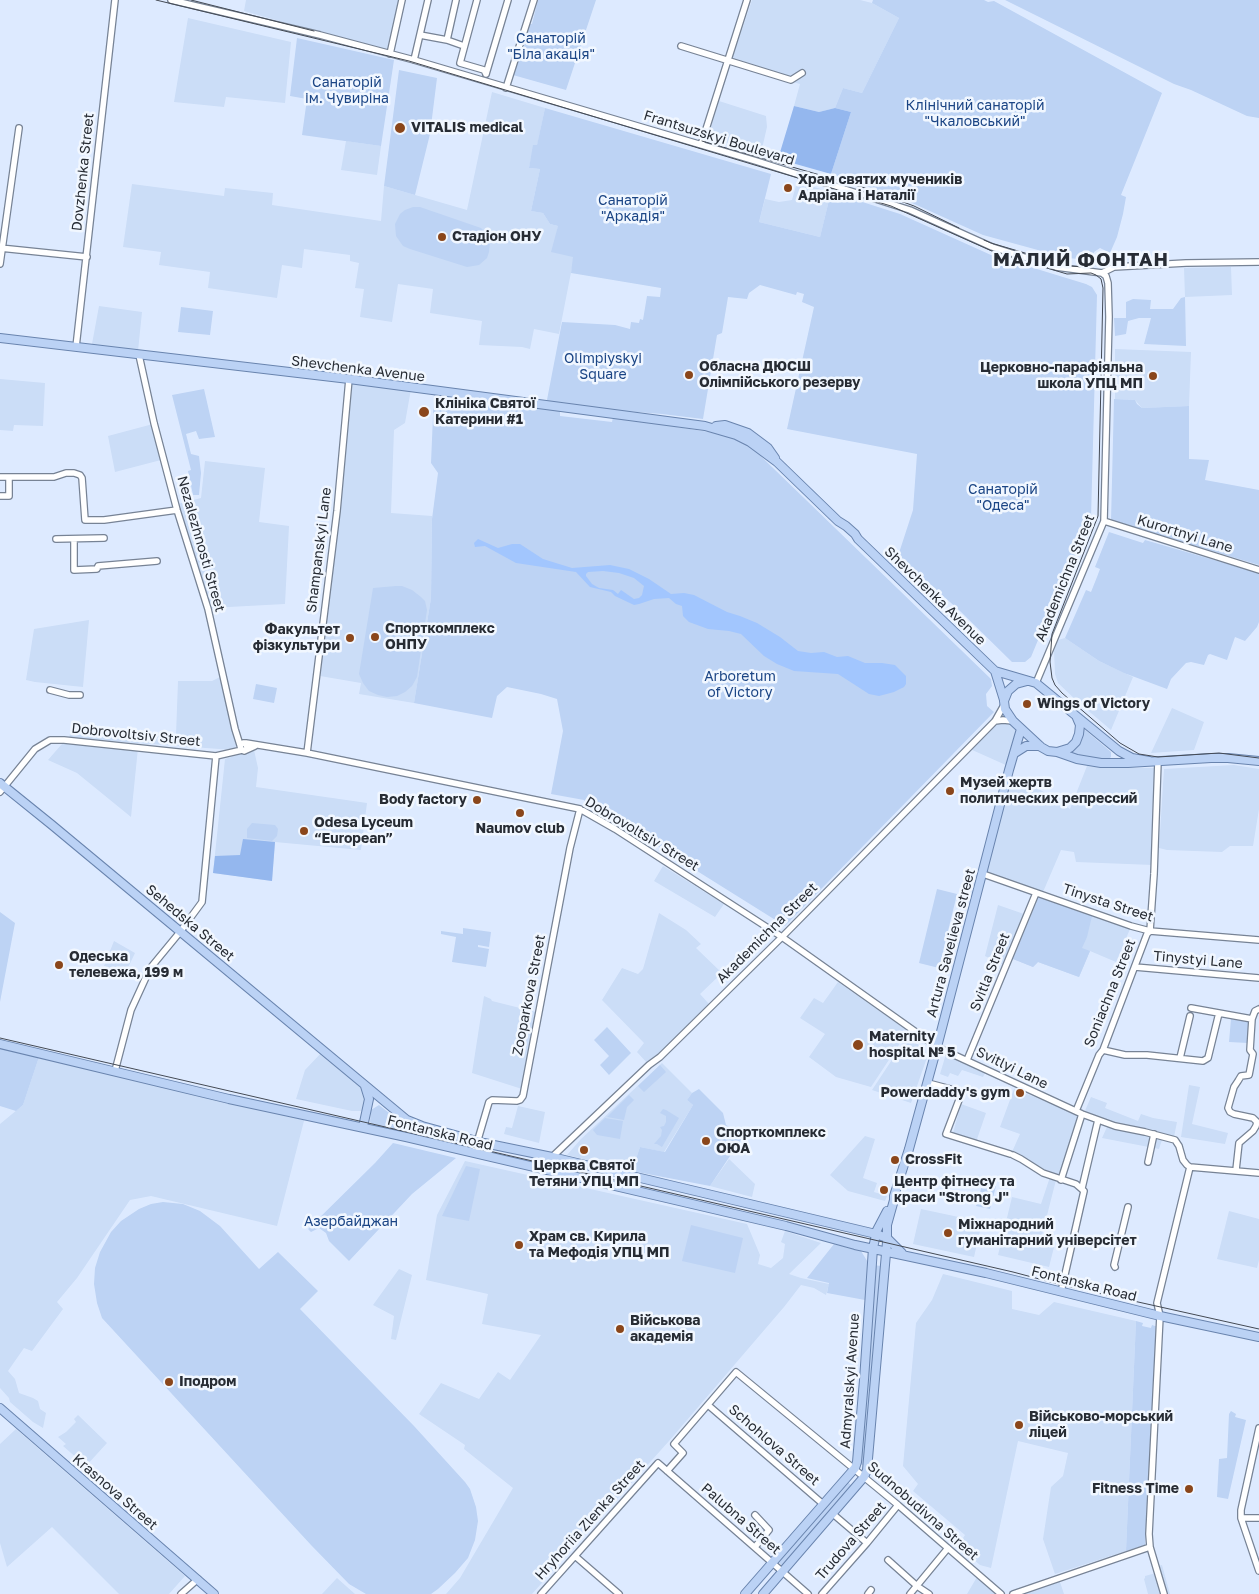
<!DOCTYPE html>
<html>
<head>
<meta charset="utf-8">
<style>
  body { margin:0 }
  canvas { display:block; background:#ddeaff }
</style>
</head>
<body>
<canvas width="1259" height="1594"></canvas>
<script>
const ctx = document.querySelector('canvas').getContext('2d');
ctx.lineJoin = 'round';
function fillPath(path, color) {
  ctx.fillStyle = color;
  ctx.fill(path, 'evenodd');
}
function toPath(rows) {
  const path = new Path2D();
  for (const r of rows) {
    path.moveTo(r[0], r[1]);
    for (let i = 2; i < r.length; i += 2) path.lineTo(r[i], r[i + 1]);
  }
  return path;
}
function trace(path, color, width, dash) {
  ctx.strokeStyle = color;
  ctx.lineWidth = width;
  ctx.lineCap = dash ? 'butt' : 'round';
  ctx.setLineDash(dash || []);
  ctx.stroke(path);
}
function write(font, color, halo, rows, align = 'center') {
  ctx.font = font + ' "Golos Text",sans-serif';
  ctx.lineWidth = 5;
  ctx.setLineDash([]);
  ctx.textBaseline = 'middle';
  ctx.strokeStyle = halo;
  ctx.fillStyle = color;
  for (const [text, x, y, turn = 0] of rows) {
    ctx.save();
    ctx.translate(x, y);
    ctx.rotate((+turn || 0) * Math.PI / 180);
    ctx.textAlign = isNaN(turn) ? turn : align;
    if (halo) ctx.strokeText(text, 0, 0);
    ctx.fillText(text, 0, 0);
    ctx.restore();
  }
}
const built = toPath([
  [246,0,401,0,389,52,244,11],
  [752,0,860,0,872,3,899,18,862,93,843,88,835,108,819,112,794,106,800,84,730,65],
  [188,18,291,42,285,103,226,97,224,107,174,102],
  [492,92,545,108,537,146,534,145,529,168,540,169,531,211,543,213,550,224,558,226,557,233,574,257,559,334,534,329,530,349,522,347,479,345,482,321,430,313,433,289,398,284,392,322,360,317,364,289,355,288,359,263,350,261,350,255,304,249,302,268,282,265,277,298,208,288,210,272,159,265,161,252,123,247,132,184,224,196,225,188,273,193,272,205,381,221,384,186,467,210],
  [719,101,766,116,767,127,761,153,708,137],
  [346,141,381,146,377,175,341,170],
  [797,182,831,192,820,237,759,222,765,199,779,202,792,200],
  [1231,267,1232,295,1185,297,1184,268],
  [99,306,142,312,138,351,92,344],
  [1115,349,1191,352,1189,406,1142,408,1135,400,1115,399],
  [0,379,45,383,43,426,14,425,13,431,0,430],
  [350,380,411,389,405,423,394,430,391,513,432,516,431,598,414,703,359,694,361,683,320,676,342,494],
  [153,424,161,460,115,472,108,436],
  [205,461,265,468,259,522,289,526,285,604,210,608,178,504,201,498],
  [89,620,83,687,35,682,26,680,34,629],
  [1065,638,1099,661,1133,677,1111,730,1078,702,1058,683,1055,674,1054,651,1058,640],
  [222,676,237,743,236,746,233,750,69,738,72,725,176,735,178,681,212,681],
  [1172,708,1204,722,1194,750,1151,753],
  [1001,721,1010,722,1020,731,1008,766,970,749,991,727],
  [65,742,138,748,131,817,77,773,48,760,61,745],
  [254,750,258,768,256,787,367,803,361,850,275,842,272,881,213,873,225,759],
  [1234,765,1259,769,1259,809,1253,846,1230,846,1222,852,1167,850,1159,848,1164,769],
  [1087,766,1108,768,1155,768,1153,865,1076,862,1074,852,1061,850,1043,892,987,873,1010,779,1039,789,1070,809],
  [663,866,724,904,715,917,654,881],
  [1039,896,1130,929,1116,962,1090,951,1079,977,1038,962,1033,967,1013,959],
  [998,905,1024,914,1003,965,985,956],
  [659,913,686,930,701,944,696,948,722,973,700,994,709,1004,648,1064,637,1052,644,1043,602,1000,622,968,638,974,643,969],
  [114,941,135,953,125,974,104,966],
  [838,982,908,1031,871,1087,836,1077,809,1057,825,1034,800,1018,814,998,823,1003],
  [484,996,491,999,492,1001,536,1012,522,1089,472,1073],
  [907,1037,929,1052,911,1103,872,1090],
  [322,1052,362,1084,366,1095,365,1106,362,1111,352,1111,296,1099,305,1070],
  [40,1054,305,1117,277,1226,151,1196,130,1200,77,1278,57,1302,63,1309,32,1351,24,1348,8,1371,15,1379,19,1393,33,1398,38,1401,40,1409,46,1413,43,1428,33,1422,10,1402,9,1398,0,1388,0,1124,23,1105],
  [946,1054,965,1062,985,1073,983,1077,962,1070,958,1076,950,1073,948,1077,940,1074],
  [662,1063,692,1093,687,1100,693,1105,664,1152,640,1147,632,1171,567,1155,581,1139],
  [1189,1085,1200,1087,1192,1124,1228,1133,1225,1144,1181,1137],
  [1014,1089,1078,1114,1059,1175,1043,1171,1022,1155,1012,1152,1020,1134,1000,1127],
  [1091,1097,1107,1103,1105,1108,1138,1121,1141,1114,1153,1118,1177,1122,1174,1137,1113,1123,1084,1113],
  [961,1104,986,1113,976,1142,953,1133],
  [518,1106,545,1112,539,1143,504,1134,506,1127,512,1128],
  [1107,1127,1141,1133,1162,1140,1159,1149,1102,1138],
  [865,1136,875,1139,863,1178,877,1183,874,1192,887,1196,885,1201,848,1191,830,1175],
  [729,1159,755,1184,752,1197,710,1186],
  [465,1161,747,1224,760,1255,758,1264,771,1268,783,1258,785,1244,781,1242,785,1231,821,1243,789,1274,801,1278,829,1284,826,1295,814,1288,801,1285,784,1307,669,1441,532,1594,446,1594,460,1578,513,1488,464,1449,465,1445,419,1414,441,1383,479,1399,498,1372,510,1380,541,1335,482,1324,488,1294,426,1280,437,1215],
  [1050,1177,1056,1180,1041,1239,1055,1243,1049,1267,998,1255,1012,1197,1041,1204],
  [921,1209,982,1222,974,1257,913,1244],
  [1229,1211,1259,1219,1259,1260,1257,1268,1217,1259],
  [399,1269,412,1275,396,1340,391,1339,394,1316,373,1305],
  [943,1274,1012,1291,1012,1309,1039,1315,1054,1302,1136,1321,1126,1551,1055,1574,1043,1539,1051,1487,1063,1476,1068,1453,1018,1441,991,1568,980,1565,958,1546,965,1535,913,1491,918,1484,903,1466,916,1323,932,1300],
  [78,1415,107,1443,86,1466,63,1446,66,1444,58,1437,66,1432,76,1422,74,1419],
  [16,1429,185,1576,169,1594,119,1594,52,1527,7,1567,0,1543,0,1444],
  [1162,1565,1170,1594,1148,1594,1144,1579,1145,1578,1145,1576,1156,1573,1155,1567],
  [977,1577,997,1594,967,1594],
  [337,1578,355,1594,322,1594],
  [1059,1579,1064,1594,1018,1594]
]);
const green = toPath([
  [538,0,596,0,566,90,513,75,528,24,532,24],
  [873,0,984,0,988,2,994,1,1162,93,1121,195,1126,197,1123,214,1117,237,1110,253,1100,248,1094,252,1092,260,1067,258,983,235,901,198,831,174,851,112,835,108,843,88,862,93,899,18,872,3],
  [1005,0,1259,0,1259,118,1247,116,1191,90,1174,84],
  [297,38,394,60,381,146,302,135,307,99,290,96],
  [399,70,437,78,430,134,415,195,384,186],
  [545,108,771,174,759,222,820,237,831,192,900,214,991,255,1086,284,1092,287,1097,295,1091,518,1063,588,1060,587,1031,657,1025,662,1012,662,959,610,898,556,913,510,917,454,787,429,814,307,802,302,804,294,797,292,796,295,760,285,749,293,747,299,728,297,722,333,717,335,703,419,662,414,546,405,562,322,615,325,630,329,631,322,639,323,640,319,643,320,647,296,660,297,661,288,571,273,573,257,551,252,558,226,550,224,543,213,531,211,540,169,529,168,533,145,537,145],
  [413,207,420,207,481,228,487,234,490,242,489,252,487,258,479,265,467,267,410,249,403,246,396,236,395,224,400,214,405,210],
  [1185,297,1186,346,1144,344,1151,318,1139,318,1128,321,1126,334,1115,336,1114,318,1126,318,1126,302,1133,299,1151,300,1150,309,1173,309,1181,298],
  [181,307,213,311,210,335,178,332],
  [204,389,215,437,199,439,196,431,186,434,191,454,199,456,201,473,199,495,193,495,188,471,191,470,172,395],
  [434,392,560,409,560,416,612,422,613,417,741,437,991,679,992,686,986,694,987,706,994,712,785,926,590,804,586,804,584,800,551,794,563,731,557,699,541,694,507,687,497,696,492,718,414,703,431,598,432,519,438,473,431,463],
  [1114,399,1135,400,1137,404,1142,408,1189,406,1189,459,1209,460,1205,480,1259,490,1259,565,1111,521],
  [1109,532,1143,543,1145,540,1259,573,1259,622,1257,627,1245,641,1235,637,1227,660,1210,654,1208,655,1204,665,1191,662,1186,663,1171,679,1167,689,1124,673,1099,661,1065,638,1086,590,1091,592,1097,577,1100,569,1095,567],
  [396,586,402,586,412,590,421,597,425,601,427,610,417,677,412,686,405,692,397,696,387,697,378,695,369,691,363,683,359,674,373,588],
  [256,684,277,688,274,703,253,699],
  [1084,729,1111,752,1111,757,1109,759,1103,760,1094,759,1071,753,1081,742],
  [252,823,275,825,278,829,277,836,272,841,247,838,247,829],
  [937,889,957,894,939,968,919,963],
  [1039,896,1092,916,1087,937,1082,948,1090,951,1079,977,1038,962,1033,967,1013,959],
  [0,912,15,923,0,1002],
  [463,928,491,932,489,947,478,945,478,947,489,949,486,967,452,962,456,937,441,934,441,931,463,934],
  [1231,1019,1250,1021,1248,1043,1229,1042],
  [607,1027,631,1053,609,1075,600,1065,609,1056,594,1040],
  [0,1044,40,1054,23,1105,16,1111,0,1106],
  [660,1065,666,1072,644,1092,638,1086],
  [699,1089,723,1113,726,1125,744,1135,710,1186,632,1171,640,1147,665,1152,693,1105,687,1100,692,1093],
  [629,1095,634,1100,627,1107,624,1120,607,1117],
  [379,1105,398,1120,402,1127,401,1132,375,1127,370,1122,371,1110],
  [663,1109,666,1110,679,1118,662,1147,657,1144,654,1144,661,1136,662,1130,660,1127,664,1126,666,1122,666,1116,660,1113],
  [605,1118,623,1121,620,1139,597,1135,593,1130],
  [393,1143,456,1158,412,1194,349,1261,329,1241,326,1233,319,1228,311,1232,308,1229,375,1163],
  [466,1166,480,1169,469,1221,442,1216],
  [983,1182,996,1186,990,1209,976,1206],
  [163,1202,183,1204,200,1211,220,1226,259,1269,278,1252,318,1291,300,1309,414,1426,465,1482,470,1489,476,1507,478,1521,475,1540,468,1558,455,1573,438,1589,431,1594,366,1594,349,1584,311,1545,102,1318,97,1303,94,1284,95,1268,100,1252,111,1232,121,1221,139,1209,151,1204],
  [691,1225,743,1238,735,1273,682,1261],
  [834,1244,861,1251,869,1264,865,1300,827,1293,829,1283,807,1278],
  [873,1265,881,1266,866,1466,859,1464],
  [1136,1321,1143,1323,1142,1326,1151,1328,1152,1325,1158,1327,1145,1545,1126,1551],
  [1231,1411,1236,1414,1235,1417,1246,1420,1228,1499,1217,1497,1219,1459,1227,1458,1229,1414],
  [846,1480,853,1487,784,1567,776,1560]
]);
const forest = toPath([
  [794,106,819,112,835,108,851,112,831,174,778,159],
  [243,839,275,842,272,881,213,873,215,856,240,855]
]);
const water = toPath([
  [478,539,498,548,512,544,520,544,543,559,572,568,610,565,629,569,649,579,671,594,684,593,694,595,727,612,740,616,757,623,780,637,798,651,811,653,824,652,837,657,848,656,865,663,882,663,895,665,906,676,906,684,904,687,894,692,879,696,869,694,838,674,794,671,777,664,764,656,741,634,729,631,708,629,689,622,683,616,682,606,676,604,669,598,654,599,639,604,634,605,615,596,611,592,590,587,576,572,516,563,485,546,475,547,474,543],
  [603,571,619,573,634,578,644,586,642,595,639,598,634,599,621,590,618,594,613,590,599,588,592,584,586,576,586,574,588,572]
]);
const minor = toPath([
  [171,0,320,35,414,60,756,161,910,210,992,247,1056,267,1102,273,1114,267,1186,263,1259,262],
  [456,0,447,40,464,46],
  [477,0,460,63,484,70,486,74],
  [420,35,447,40],
  [681,46,791,80,802,73],
  [390,54,402,0],
  [414,60,428,0],
  [486,74,508,0],
  [506,88,534,0],
  [701,145,747,0],
  [0,248,87,257],
  [0,264,19,128],
  [76,347,115,0],
  [139,355,154,423,177,510,208,609,235,729,240,745],
  [0,477,54,477,66,473,74,473,80,475,82,478,85,520,104,520,177,510],
  [0,496,9,496,9,477],
  [1104,521,1259,570],
  [56,539,104,538],
  [74,539,74,570,97,569,98,566,157,561],
  [1036,683,1104,521,1109,317,1108,283,1106,276,1102,273],
  [50,690,69,695,80,695],
  [995,721,1003,720,1013,721],
  [246,743,307,753,580,809,615,829,782,937,937,1047,1082,1114,1115,1126,1145,1132,1175,1140,1179,1146,1183,1160,1187,1165,1190,1167,1259,1173],
  [247,748,246,743,243,743,240,745,241,749,244,751,255,746],
  [307,753,337,511,349,379],
  [0,792,35,749,50,740,64,740,216,756,242,750],
  [983,874,1131,926,1150,931,1259,940],
  [1135,967,1259,978],
  [1191,1008,1252,1019],
  [1103,1050,1125,1055,1147,1055,1203,1061,1208,1058,1219,1013],
  [1180,1058,1190,1016],
  [967,1060,1036,893],
  [115,1071,131,1010,147,975,152,966,180,932,202,902,216,756],
  [928,1083,962,1092,946,1134,1010,1154],
  [1076,1111,1099,1055,1103,1050,1147,934,1150,931,1154,874,1158,761],
  [474,1153,489,1102,492,1100,517,1101,520,1100,523,1096,570,848,580,809],
  [1013,1155,1021,1159,1043,1173,1076,1184,1084,1191,1061,1292],
  [552,1157,649,1065,660,1057,782,937,995,721,1004,705],
  [1148,1162,1154,1134],
  [1236,1170,1239,1143,1253,1131,1256,1126,1257,1122,1253,1118,1234,1114,1230,1112,1228,1108,1234,1087,1238,1081,1241,1076,1249,1075,1253,1054,1250,1050,1252,1019,1255,1011,1259,1009],
  [1061,1180,1082,1114],
  [1082,1188,1098,1120],
  [1115,1267,1114,1265,1128,1207],
  [708,1405,823,1504],
  [1259,1428,1241,1510,1241,1518,1259,1571],
  [667,1471,683,1453,674,1444,736,1372,898,1505,1001,1594],
  [833,1514,867,1543],
  [1241,1518,1259,1518],
  [755,1547,769,1530,755,1515],
  [575,1556,619,1594],
  [888,1560,917,1586,929,1594],
  [181,1594,198,1579],
  [541,1594,658,1463,808,1594],
  [822,1594,867,1543,898,1505],
  [868,1594,871,1590],
  [910,1594,948,1548],
  [1013,1594,1150,1547],
  [1164,1594,1150,1547,1149,1534,1160,1316,1157,1303,1190,1167]
]);
const major = toPath([
  [0,338,349,379,705,426,736,435,750,442,777,462,838,521,846,526,855,534,858,539,995,671,1036,683,1119,751,1132,758,1149,761],
  [716,426,725,425,748,433,768,448,775,458],
  [995,671,1004,700],
  [1027,681,1016,684,1008,691,1004,701,1005,709,1013,721,1041,747,1048,751,1057,752,1070,748,1076,742,1079,734,1080,725,1077,718],
  [1057,752,1077,759,1101,763,1128,763,1211,758,1228,758,1259,761],
  [1015,753,1026,746,1040,746],
  [0,783,52,825,407,1120,422,1126,484,1143,552,1157,876,1234,887,1238,902,1253],
  [0,1044,229,1099,406,1137,786,1226,855,1245,986,1273,1160,1316,1259,1337],
  [363,1127,369,1099,365,1086],
  [0,1408,214,1594],
  [745,1594,855,1468,857,1462,864,1380,873,1248,877,1230,887,1211],
  [763,1594,864,1477,867,1470,887,1242,887,1225,894,1200,894,1196,909,1149,937,1047,1009,770,1021,729]
]);
const tram = toPath([
  [156,0,409,61,891,206,994,252,1010,257,1067,274,1091,273,1096,275,1101,279,1103,288,1098,516,1052,634,1050,662,1052,678,1055,685,1062,693,1120,743,1139,754,1158,757,1219,753,1259,758],
  [191,0,314,31],
  [702,141,865,188,914,206,959,228],
  [984,240,991,243,1069,266,1085,267],
  [0,1038,1013,1272,1062,1285,1259,1329]
]);
const markers = [
  [400,128,6,"#8a461b"],
  [788,188,5,"#8a461b"],
  [442,237,5,"#8a461b"],
  [689,375,5,"#8a461b"],
  [1153,376,5,"#8a461b"],
  [424,412,6,"#8a461b"],
  [375,637,5,"#8a461b"],
  [350,638,5,"#8a461b"],
  [1027,704,5,"#8a461b"],
  [950,791,5,"#8a461b"],
  [477,800,5,"#8a461b"],
  [520,813,5,"#8a461b"],
  [304,831,5,"#8a461b"],
  [59,965,5,"#8a461b"],
  [858,1045,6,"#8a461b"],
  [1020,1093,5,"#8a461b"],
  [706,1141,5,"#8a461b"],
  [584,1150,5,"#8a461b"],
  [895,1160,5,"#8a461b"],
  [884,1190,5,"#8a461b"],
  [948,1233,5,"#8a461b"],
  [519,1245,5,"#8a461b"],
  [620,1329,5,"#8a461b"],
  [169,1382,5,"#8a461b"],
  [1019,1425,5,"#8a461b"],
  [1189,1489,5,"#8a461b"]
];
const parkNames = [
  ["Санаторій",551,39],
  ["\"Біла акація\"",551,55],
  ["Санаторій",347,83],
  ["ім. Чувиріна",347,99],
  ["Клінічний санаторій",975,106],
  ["\"Чкаловський\"",975,122],
  ["Санаторій",633,201],
  ["\"Аркадія\"",633,217],
  ["Olimpiyskyi",603,359],
  ["Square",603,375],
  ["Санаторій",1003,490],
  ["\"Одеса\"",1003,506],
  ["Arboretum",740,677],
  ["of Victory",740,693],
  ["Азербайджан",351,1222]
];
const poiNames = [
  ["VITALIS medical",411,128],
  ["Храм святих мучеників",798,180],
  ["Адріана і Наталії",798,196],
  ["Стадіон ОНУ",452,237],
  ["Обласна ДЮСШ",699,367],
  ["Олімпійського резерву",699,383],
  ["Церковно-парафіяльна",1143,368,"right"],
  ["школа УПЦ МП",1143,384,"right"],
  ["Клініка Святої",435,404],
  ["Катерини #1",435,420],
  ["Спорткомплекс",385,629],
  ["ОНПУ",385,645],
  ["Факультет",340,630,"right"],
  ["фізкультури",340,646,"right"],
  ["Wings of Victory",1037,704],
  ["Музей жертв",960,783],
  ["политических репрессий",960,799],
  ["Body factory",467,800,"right"],
  ["Odesa Lyceum",314,823],
  ["“European”",314,839],
  ["Naumov club",520,829,"center"],
  ["Одеська",69,957],
  ["телевежа, 199 м",69,973],
  ["Maternity",869,1037],
  ["hospital № 5",869,1053],
  ["Powerdaddy's gym",1010,1093,"right"],
  ["Спорткомплекс",716,1133],
  ["ОЮА",716,1149],
  ["CrossFit",905,1160],
  ["Церква Святої",584,1166,"center"],
  ["Тетяни УПЦ МП",584,1182,"center"],
  ["Центр фітнесу та",894,1182],
  ["краси \"Strong J\"",894,1198],
  ["Міжнародний",958,1225],
  ["гуманітарний універсітет",958,1241],
  ["Храм св. Кирила",529,1237],
  ["та Мефодія УПЦ МП",529,1253],
  ["Військова",630,1321],
  ["академія",630,1337],
  ["Іподром",179,1382],
  ["Військово-морський",1029,1417],
  ["ліцей",1029,1433],
  ["Fitness Time",1179,1489,"right"]
];
const streetNames = [
  ["Frantsuzskyi Boulevard",719,138,17],
  ["Dovzhenka Street",83,172,-84],
  ["Shevchenka Avenue",358,369,7],
  ["Kurortnyi Lane",1185,534,17],
  ["Nezalezhnosti Street",201,544,74],
  ["Shampanskyi Lane",319,550,-83],
  ["Akademichna Street",1065,578,-68],
  ["Shevchenka Avenue",935,596,44],
  ["Dobrovoltsiv Street",136,735,6],
  ["Dobrovoltsiv Street",642,834,31],
  ["Tinysta Street",1108,903,18],
  ["Sehedska Street",190,923,40],
  ["Akademichna Street",767,933,-45],
  ["Artura Savelieva street",951,943,-75],
  ["Tinystyi Lane",1198,960,5],
  ["Svitla Street",990,972,-68],
  ["Soniachna Street",1110,993,-68],
  ["Zooparkova Street",529,995,-79],
  ["Svitlyi Lane",1012,1068,26],
  ["Fontanska Road",440,1133,14],
  ["Fontanska Road",1084,1284,14],
  ["Admyralskyi Avenue",850,1381,-86],
  ["Schohlova Street",774,1445,41],
  ["Krasnova Street",115,1492,41],
  ["Sudnobudivna Street",923,1511,41],
  ["Palubna Street",741,1519,41],
  ["Hryhoriia Zlenka Street",590,1520,-48],
  ["Trudova Street",851,1541,-49]
];
const districtNames = [
  ["МАЛИЙ ФОНТАН",1081,260]
];
fillPath(built, '#cbddf7');
fillPath(green, '#bdd3f4');
fillPath(forest, '#94b7ee');
fillPath(water, '#a2c6fe');
trace(minor, '#778395', 8);
trace(major, '#6984ae', 10);
trace(minor, '#fff', 5.5);
trace(major, '#bbd2f5', 8);
trace(tram, '#444a54', 1);
for (const [x, y, r, color] of markers) {
  const dot = new Path2D();
  dot.arc(x, y, r, 0, 2 * Math.PI);
  ctx.fillStyle = color;
  ctx.fill(dot);
  trace(dot, '#f1f7ff', 2);
}
write('14px', '#1b4585', '#f1f7ff', parkNames);
write('bold 14px', '#272c34', '#f1f7ff', poiNames, 'left');
write('14px', '#272c34', '#f1f7ff', streetNames);
ctx.letterSpacing = '1px';
write('bold 19px', '#272c34', '#f1f7ff', districtNames);
ctx.letterSpacing = '0px';
</script>
</body>
</html>
